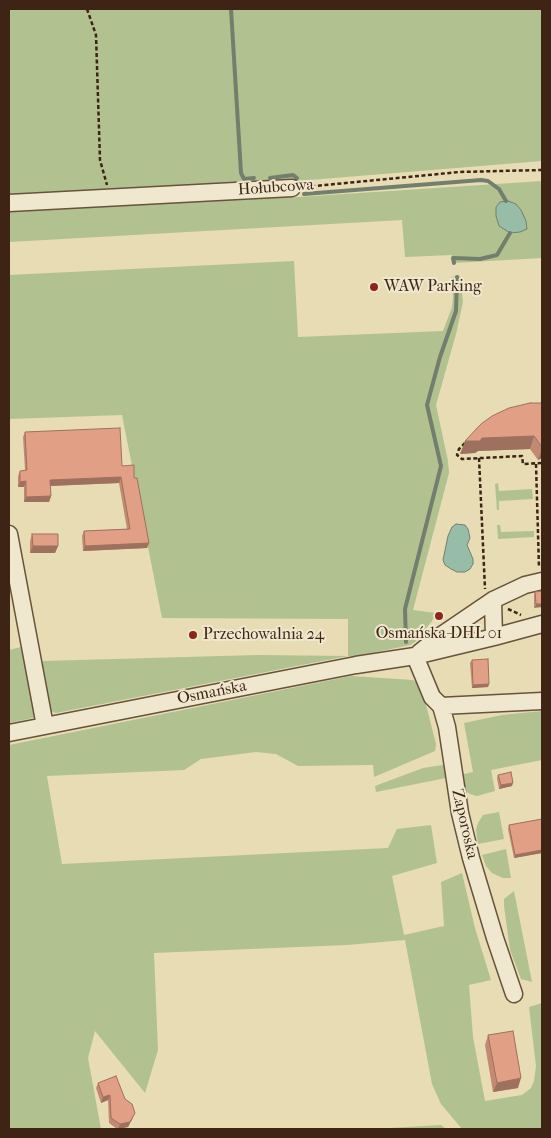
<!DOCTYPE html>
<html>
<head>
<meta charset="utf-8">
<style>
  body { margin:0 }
  #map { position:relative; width:551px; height:1138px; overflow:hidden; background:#e7dcb3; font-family:"IM FELL French Canon",serif }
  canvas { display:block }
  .frame { position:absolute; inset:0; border:10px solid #3d2415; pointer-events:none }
</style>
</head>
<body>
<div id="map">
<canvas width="551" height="1138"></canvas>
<div class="frame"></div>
</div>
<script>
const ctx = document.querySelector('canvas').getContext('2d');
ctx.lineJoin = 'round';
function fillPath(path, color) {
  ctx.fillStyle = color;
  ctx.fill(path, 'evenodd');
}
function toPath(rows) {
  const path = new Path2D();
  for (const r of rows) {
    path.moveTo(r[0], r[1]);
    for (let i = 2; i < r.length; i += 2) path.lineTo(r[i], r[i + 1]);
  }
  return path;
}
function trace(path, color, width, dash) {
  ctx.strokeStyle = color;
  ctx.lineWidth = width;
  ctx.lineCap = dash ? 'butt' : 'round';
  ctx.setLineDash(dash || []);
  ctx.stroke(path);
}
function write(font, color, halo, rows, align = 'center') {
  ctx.font = font + ' "IM FELL French Canon",serif';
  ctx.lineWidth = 4;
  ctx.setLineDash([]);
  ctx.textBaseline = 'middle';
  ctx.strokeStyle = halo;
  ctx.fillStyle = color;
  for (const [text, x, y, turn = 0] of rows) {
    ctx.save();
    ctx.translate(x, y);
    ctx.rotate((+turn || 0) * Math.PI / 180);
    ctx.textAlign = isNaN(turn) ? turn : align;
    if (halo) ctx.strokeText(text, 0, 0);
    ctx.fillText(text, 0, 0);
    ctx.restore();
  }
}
const green = toPath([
  [9,9,542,9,542,161,236,186,9,198],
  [542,181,542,258,454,263,452,255,405,257,402,220,9,242,9,210,244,196,274,197,286,195,298,197],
  [294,261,298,337,443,331,452,307,453,297,451,277,460,276,463,302,456,334,436,405,448,461,449,473,413,610,436,613,432,621,415,642,410,645,353,657,348,656,56,713,53,712,50,710,41,668,43,661,257,655,348,656,348,619,162,618,122,415,9,419,9,275],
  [498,483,499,491,532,489,533,499,499,501,499,510,497,510,495,484],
  [497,525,500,525,501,532,534,531,534,537,498,539],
  [21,647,36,715,33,718,9,723,9,650],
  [351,676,413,680,421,685,436,744,435,751,374,777,373,765,298,766,276,754,256,752,201,759,184,770,47,776,62,864,388,848,397,829,431,825,437,863,392,876,404,935,444,926,441,882,462,873,475,928,491,980,469,985,473,1037,485,1101,522,1095,531,1088,534,1081,536,1066,529,1007,542,1003,542,1129,462,1129,441,1104,432,1084,405,940,347,945,154,953,158,1050,145,1093,95,1031,88,1058,101,1129,9,1129,9,745],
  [542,711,542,760,491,770,495,791,477,796,470,794,464,790,460,775,473,772,464,723,502,715],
  [449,764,451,777,376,792,375,786,423,768],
  [499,812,504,839,478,844,476,830,478,823,483,815],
  [506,849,511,878,503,878,492,873,486,866,482,855],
  [514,891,532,982,521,979,510,950,504,906,504,899],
  [441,1125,446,1129,373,1129]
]);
const water = toPath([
  [508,201,516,204,521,210,526,221,527,229,520,232,510,233,499,226,496,216,496,207,500,202,508,201],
  [456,524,465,525,468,529,470,538,467,545,473,559,473,564,470,569,465,572,457,572,451,569,445,565,443,560,448,536,452,527,456,524]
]);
const stream = toPath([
  [231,9,241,173,244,179,254,178],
  [270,178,293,175,297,178],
  [304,194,481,180,488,181,499,189,506,201],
  [454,263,453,258,480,259,497,255,510,233],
  [406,642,405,609,441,466,427,405,440,357,456,311,457,277]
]);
const path = toPath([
  [87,9,96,35,100,160,107,185],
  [305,187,459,172,542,170],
  [465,443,459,449,457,455,462,459,522,456,523,464,542,463],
  [479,458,485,589],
  [536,464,539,568],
  [508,609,521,615]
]);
const minor = toPath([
  [9,203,292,188],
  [9,534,45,726],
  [493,600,494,637],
  [419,653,440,636,493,600,525,585,542,581],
  [415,656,432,697,441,706,447,727,460,813,471,858,495,938,514,994],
  [441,706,542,701],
  [9,733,356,665,415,656,494,637,542,624]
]);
const wall = toPath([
  [542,403,542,458,538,460,530,449,478,451,475,453,460,454],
  [25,432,122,466,134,478,149,543,147,548,83,551,82,536,84,531,127,529,119,483,50,486,51,496,49,502,24,502,24,487,18,487,18,476,20,471,25,470,23,437],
  [32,534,58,546,55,553,30,553,30,541],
  [542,591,534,608,534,595,535,592],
  [472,660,489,684,488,687,472,688,470,663],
  [498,775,512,786,499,789,497,778],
  [542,819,542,853,514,858,508,829,509,825],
  [488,1035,518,1088,493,1092,485,1045],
  [98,1083,125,1099,133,1118,128,1127,117,1129,109,1123,108,1100,101,1103,96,1088]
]);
const shadedWall = toPath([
  [534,436,530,449,478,451,475,453,460,454,465,441,482,438],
  [542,448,542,458,538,460],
  [121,477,119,483,48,486,50,480],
  [26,481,24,487,18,487,20,482],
  [51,496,49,502,24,502,26,497],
  [149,543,147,548,83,551,85,546],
  [33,546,58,546,55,553,30,553],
  [536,604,542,604,542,607,534,608],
  [489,684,488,687,472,688,473,685],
  [513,783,512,786,499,789,501,785],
  [542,850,542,853,514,858,515,855],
  [521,1078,518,1088,493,1092,497,1083],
  [110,1095,108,1100,101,1103,103,1097],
  [135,1113,128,1127,118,1129,120,1124]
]);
const building = toPath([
  [530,403,542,403,542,447,534,436,482,438,480,441,465,441,481,424,492,416,509,408,530,403],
  [120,428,122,466,134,465,134,478,137,478,149,543,85,546,84,531,130,529,121,477,50,480,51,496,26,497,26,481,20,482,20,471,27,470,25,432,120,428],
  [32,534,58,534,58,546,33,546,32,534],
  [542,591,542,604,536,604,535,592,542,591],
  [488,659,489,684,473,685,472,660,488,659],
  [511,772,513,783,501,785,498,775,511,772],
  [542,819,542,850,515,855,509,825,542,819],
  [513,1031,521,1078,497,1083,488,1035,513,1031],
  [116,1076,125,1099,132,1104,135,1113,130,1122,120,1124,111,1118,110,1095,103,1097,98,1083,116,1076]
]);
const markers = [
  [374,287,5,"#8f2418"],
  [439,616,5,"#8f2418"],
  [193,635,5,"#8f2418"]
];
const streetNames = [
  ["Hołubcowa",276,188,-4],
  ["Osmańska",212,693,-11],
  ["Zaporoska",464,824,77]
];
const poiNames = [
  ["WAW Parking",384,287],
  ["Osmańska-DHL 01",439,634,"center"],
  ["Przechowalnia 24",203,635]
];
fillPath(green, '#b1c290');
fillPath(water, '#97bca8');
trace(water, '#737f6d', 1);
trace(stream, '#737f6d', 4);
trace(minor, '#68523c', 19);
trace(path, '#3d2415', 2.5, [4, 2.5]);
trace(minor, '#efe8ce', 16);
fillPath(wall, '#c28a73');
fillPath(shadedWall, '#9e705e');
fillPath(building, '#e1a086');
trace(building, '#9e705e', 1);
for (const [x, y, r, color] of markers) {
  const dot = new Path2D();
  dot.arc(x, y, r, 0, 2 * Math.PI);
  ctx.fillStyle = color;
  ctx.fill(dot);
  trace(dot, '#efe8ce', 2);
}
write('16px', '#3d2415', '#efe8ce', streetNames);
write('16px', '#3d2415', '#efe8ce', poiNames, 'left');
</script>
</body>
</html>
